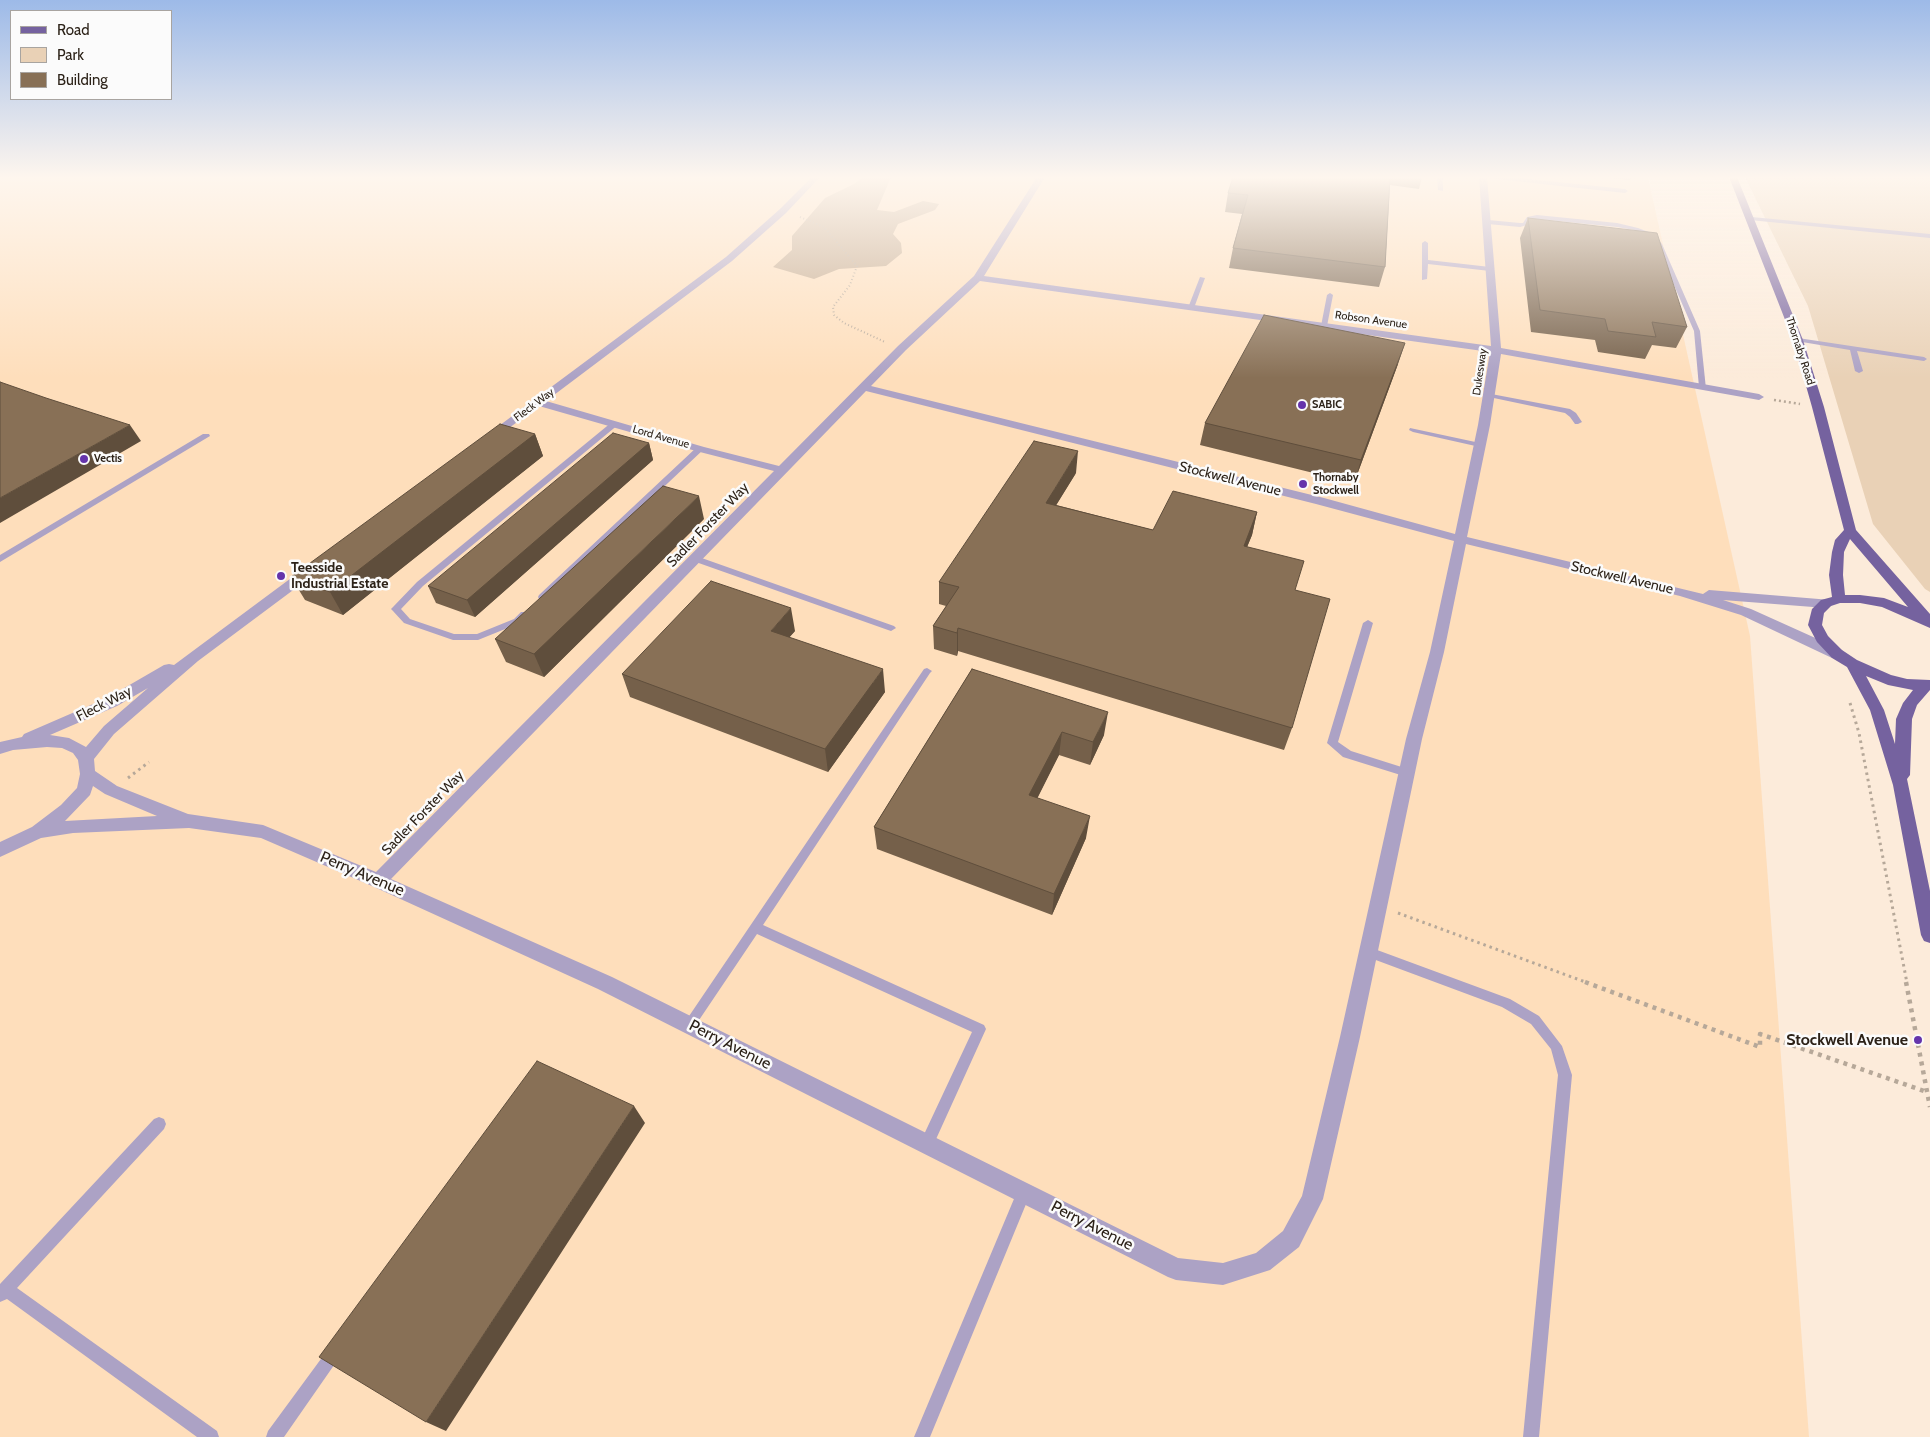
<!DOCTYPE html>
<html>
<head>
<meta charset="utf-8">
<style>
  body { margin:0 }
  #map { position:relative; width:1930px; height:1437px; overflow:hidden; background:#fcebda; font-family:Cabin,sans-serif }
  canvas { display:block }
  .legend { position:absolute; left:10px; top:10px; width:162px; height:90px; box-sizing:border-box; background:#fbfbfb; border:1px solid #a8a4a0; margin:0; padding:6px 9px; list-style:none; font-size:15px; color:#2c2218 }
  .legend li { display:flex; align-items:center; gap:10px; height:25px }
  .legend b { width:25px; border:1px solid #a8a4a0 }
</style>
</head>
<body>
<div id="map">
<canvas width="1930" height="1437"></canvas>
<ul class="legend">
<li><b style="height:6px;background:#75629f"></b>Road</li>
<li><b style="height:14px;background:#e9d1b6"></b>Park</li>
<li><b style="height:14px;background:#887056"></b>Building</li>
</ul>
</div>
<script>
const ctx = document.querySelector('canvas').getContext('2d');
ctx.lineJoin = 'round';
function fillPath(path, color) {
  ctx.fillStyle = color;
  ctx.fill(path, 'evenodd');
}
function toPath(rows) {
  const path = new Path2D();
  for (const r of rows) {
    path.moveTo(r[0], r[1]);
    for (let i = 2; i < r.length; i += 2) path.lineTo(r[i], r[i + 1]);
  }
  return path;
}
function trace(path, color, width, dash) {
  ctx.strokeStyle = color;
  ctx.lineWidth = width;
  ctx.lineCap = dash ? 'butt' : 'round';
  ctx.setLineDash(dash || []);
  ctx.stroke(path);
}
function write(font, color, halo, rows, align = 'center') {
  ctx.font = font + ' Cabin,sans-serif';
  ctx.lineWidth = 5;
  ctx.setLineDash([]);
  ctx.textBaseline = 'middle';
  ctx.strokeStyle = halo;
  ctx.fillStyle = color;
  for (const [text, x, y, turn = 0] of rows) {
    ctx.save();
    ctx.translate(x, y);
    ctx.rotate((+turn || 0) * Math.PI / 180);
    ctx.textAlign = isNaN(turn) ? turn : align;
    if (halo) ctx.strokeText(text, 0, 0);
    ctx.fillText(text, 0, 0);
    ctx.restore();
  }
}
const built = toPath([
  [0,177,1648,177,1750,636,1809,1437,0,1437]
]);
const green = toPath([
  [1745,177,1930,177,1930,592,1925,589,1873,524,1808,306]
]);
const forest = toPath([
  [863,177,891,177,877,210,894,212,923,201,939,204,935,210,898,224,893,234,901,243,902,253,886,266,839,269,814,279,773,267,792,250,792,236,825,198,854,184]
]);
const pathFar3 = toPath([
  [800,217,824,227,857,266,850,285,833,307,834,315,844,323,885,342]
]);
const pathFar2 = toPath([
  [1774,400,1800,404]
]);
const pathFar1 = toPath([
  [1850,703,1859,733,1907,983],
  [128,778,149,762],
  [1398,913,1588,983]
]);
const path = toPath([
  [1585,982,1760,1047,1760,1034,1927,1092],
  [1906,982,1930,1107]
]);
const service = toPath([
  [1437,177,1443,177,1443,191,1438,190,1437,177],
  [1493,177,1509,177,1625,189,1628,191,1625,193,1496,179,1493,177],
  [1537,215,1617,223,1638,228,1654,234,1662,244,1700,331,1706,389,1699,387,1694,331,1656,244,1650,236,1634,230,1617,227,1537,219,1531,219,1527,225,1520,227,1488,224,1485,222,1488,220,1520,223,1523,223,1527,217,1537,215],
  [1752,217,1930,234,1930,238,1750,220,1750,218,1752,217],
  [1425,241,1428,243,1428,260,1490,267,1493,269,1490,271,1428,264,1427,279,1422,280,1422,243,1425,241],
  [1200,277,1205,278,1194,308,1189,309,1188,308,1200,277],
  [1330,293,1333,295,1327,326,1324,328,1321,326,1327,295,1330,293],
  [1798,338,1924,357,1927,359,1924,361,1857,351,1863,371,1859,373,1855,371,1850,350,1796,341,1795,340,1798,338],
  [1486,393,1570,409,1576,413,1582,422,1578,424,1575,424,1570,417,1565,413,1489,397,1486,397,1486,393],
  [612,422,618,422,619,424,423,586,401,609,410,619,454,634,477,634,514,619,521,612,527,612,529,614,520,623,478,640,453,640,404,623,393,611,391,609,393,607,417,582,612,422],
  [1410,428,1480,443,1484,445,1480,447,1413,432,1409,430,1410,428],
  [203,434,209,434,210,436,0,562,0,555,203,434],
  [697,447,700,447,704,449,545,599,539,599,538,597,539,595,697,447],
  [696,556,894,626,896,628,891,631,888,630,693,561,692,559,693,557,696,556],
  [1368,620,1373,623,1338,742,1351,751,1411,770,1412,773,1411,776,1407,777,1343,757,1327,743,1363,623,1368,620],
  [927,668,932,671,930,673,763,925,984,1025,986,1029,932,1148,927,1150,922,1148,920,1143,972,1032,757,934,693,1029,689,1031,685,1029,683,1025,924,669,927,668],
  [1369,947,1510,999,1539,1016,1562,1046,1572,1075,1539,1437,1523,1437,1558,1075,1551,1049,1531,1024,1502,1007,1365,956,1363,952,1365,948,1369,947],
  [159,1117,164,1119,166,1124,164,1129,17,1288,217,1431,219,1437,197,1437,7,1299,0,1302,0,1284,154,1119,159,1117],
  [1024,1185,1029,1187,1031,1192,930,1437,914,1437,1019,1187,1024,1185],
  [334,1345,339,1348,342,1353,339,1358,284,1437,266,1437,268,1431,329,1348,334,1345]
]);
const minor = toPath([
  [812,177,820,177,786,213,732,261,546,401,704,447,779,466,898,346,974,276,1037,177,1045,177,984,276,1491,346,1479,177,1487,177,1501,348,1759,394,1764,397,1759,400,1501,354,1490,425,1467,537,1703,594,1709,590,1831,600,1833,603,1831,606,1826,608,1723,600,1751,609,1842,650,1844,654,1842,658,1832,658,1741,615,1680,596,1466,544,1444,652,1422,739,1360,1037,1323,1199,1299,1247,1270,1270,1223,1285,1176,1280,1168,1277,598,989,372,886,261,838,189,828,73,833,41,838,0,857,0,842,32,827,61,805,77,788,80,774,78,760,73,753,62,748,47,747,13,750,0,754,0,742,22,737,24,734,107,698,164,665,169,664,174,665,306,567,311,566,318,570,316,573,198,661,114,734,94,759,95,771,117,786,188,814,263,825,376,872,774,471,696,451,539,406,494,439,490,440,484,437,726,257,780,209,812,177],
  [980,281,1490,352,1478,425,1455,534,1324,498,871,386,906,350,980,281],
  [866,391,1316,504,1454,541,1430,652,1406,739,1340,1037,1302,1196,1283,1231,1256,1253,1223,1263,1178,1258,612,977,391,879,866,391],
  [148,688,104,726,86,747,69,738,50,735,117,706,148,688],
  [93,786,105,794,157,816,65,821,90,795,93,786]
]);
const primary = toPath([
  [1729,177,1737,177,1803,340,1824,407,1856,530,1930,614,1930,628,1882,607,1860,603,1840,603,1831,606,1824,613,1822,625,1828,636,1842,650,1857,660,1891,675,1907,679,1930,680,1930,690,1917,705,1912,719,1910,775,1907,779,1930,891,1930,943,1924,941,1921,935,1893,785,1870,710,1847,667,1832,658,1817,642,1808,625,1812,609,1821,600,1832,597,1829,575,1832,552,1835,540,1844,530,1812,407,1793,340,1729,177],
  [1850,539,1908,607,1884,598,1860,595,1845,595,1843,575,1844,552,1850,539],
  [1866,676,1888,685,1913,690,1903,703,1896,719,1895,744,1884,710,1866,676]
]);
const wall = toPath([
  [1233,177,1422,177,1419,189,1390,185,1385,267,1379,287,1229,268,1233,248,1242,214,1225,212,1228,193],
  [1603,177,1631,177,1630,180],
  [1528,218,1687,327,1676,348,1652,345,1645,359,1598,352,1595,340,1531,332,1520,238],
  [1398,364,1354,483,1200,445,1205,423],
  [535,434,543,456,343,615,305,600,291,577],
  [649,443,653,460,475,617,436,603,428,586],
  [1076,473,1056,505,1153,530,1257,512,1252,535,1247,547,1295,590,1292,728,1284,750,958,651,957,656,934,649,933,626,946,606,939,604,939,582],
  [704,519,544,677,506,662,495,639],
  [795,631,789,637,885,692,828,772,630,697,622,674],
  [972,669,1104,735,1090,765,1059,755,1037,798,1086,838,1052,915,877,849,874,827]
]);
const shadedWall = toPath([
  [1405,343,1398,364,1354,483,1361,460],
  [130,425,141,441,0,523,0,498],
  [535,434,543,456,343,615,330,592],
  [649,443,653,460,475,617,467,600],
  [1078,451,1076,473,1044,525,1046,503],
  [699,496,704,519,544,677,534,654],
  [1257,512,1252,535,1238,569,1244,546],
  [791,608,795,631,775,654,771,631],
  [958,628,958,651,957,656,957,633],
  [883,669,885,692,828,772,825,749],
  [1108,712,1104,735,1090,765,1093,742],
  [1062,732,1059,755,1028,817,1029,795],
  [1090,816,1086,838,1052,915,1054,894],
  [634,1106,645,1123,446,1431,426,1422]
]);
const building = toPath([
  [1233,177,1390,177,1385,267,1233,248,1248,195,1228,193,1233,177],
  [1528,218,1657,233,1687,327,1652,322,1656,337,1608,331,1605,319,1540,310,1528,218],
  [1264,315,1405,343,1361,460,1205,423,1264,315],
  [0,382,46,398,130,425,0,498,0,382],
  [500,424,535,434,330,592,291,577,500,424],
  [613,433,649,443,467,600,428,586,613,433],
  [1034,441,1078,451,1046,503,1153,530,1173,491,1257,512,1244,546,1304,561,1295,590,1330,599,1292,728,958,628,957,633,933,626,959,587,939,582,1034,441],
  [663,486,699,496,534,654,495,639,663,486],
  [711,581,791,608,771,631,883,669,825,749,622,674,711,581],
  [972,669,1108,712,1093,742,1062,732,1029,795,1090,816,1054,894,874,827,972,669],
  [537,1061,634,1106,426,1422,319,1357,537,1061]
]);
const markers = [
  [1302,405,5,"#6534ab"],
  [84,459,5,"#6534ab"],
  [1303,484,5,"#6534ab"],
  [281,576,5,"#6534ab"],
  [1918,1040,5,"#6534ab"]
];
const farStreetnames = [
  ["Robson Avenue",1371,320,8],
  ["Thornaby Road",1800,351,72],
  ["Dukesway",1480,372,-82],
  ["Fleck Way",534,405,-37],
  ["Lord Avenue",661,437,16]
];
const farPoinames = [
  ["SABIC",1312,405],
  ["Vectis",94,459],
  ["Thornaby",1313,478],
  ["Stockwell",1313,491]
];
const streetNames = [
  ["Stockwell Avenue",1230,479,14],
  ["Sadler Forster Way",708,525,-46],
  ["Stockwell Avenue",1622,578,13],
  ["Fleck Way",104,704,-27],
  ["Sadler Forster Way",423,813,-46]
];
const poiNames = [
  ["Teesside",291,568],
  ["Industrial Estate",291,584]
];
const nearStreetnames = [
  ["Perry Avenue",362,874,23],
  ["Perry Avenue",730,1045,27],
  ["Perry Avenue",1092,1226,27]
];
const nearPoinames = [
  ["Stockwell Avenue",1908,1040]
];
fillPath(built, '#fedebb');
fillPath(green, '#e9d1b6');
fillPath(forest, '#c1a689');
trace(pathFar3, '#b6a899', 2, [1, 2.5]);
trace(pathFar2, '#b6a899', 2.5, [2, 3]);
trace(pathFar1, '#b6a899', 3, [2.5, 4]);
trace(path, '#b6a899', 4.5, [4, 5]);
fillPath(service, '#aca2c5');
fillPath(minor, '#aca2c5');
fillPath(primary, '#75629f');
fillPath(wall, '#75604a');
fillPath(shadedWall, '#5f4e3c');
fillPath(building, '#887056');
trace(building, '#5f4e3c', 1);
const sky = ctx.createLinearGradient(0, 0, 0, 378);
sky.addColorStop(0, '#9dbae8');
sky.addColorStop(0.47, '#fef6ee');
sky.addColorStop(1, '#fef6ee00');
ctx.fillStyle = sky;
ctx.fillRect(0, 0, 1930, 378);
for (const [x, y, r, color] of markers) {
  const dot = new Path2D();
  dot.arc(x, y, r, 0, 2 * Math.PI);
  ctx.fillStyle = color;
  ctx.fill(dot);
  trace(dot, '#fbfbfb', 2);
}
write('11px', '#2c2218', '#fbfbfb', farStreetnames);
write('bold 11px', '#2c2218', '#fbfbfb', farPoinames, 'left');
write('14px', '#2c2218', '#fbfbfb', streetNames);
write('bold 14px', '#2c2218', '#fbfbfb', poiNames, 'left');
write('16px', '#2c2218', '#fbfbfb', nearStreetnames);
write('bold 16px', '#2c2218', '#fbfbfb', nearPoinames, 'right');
</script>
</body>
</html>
